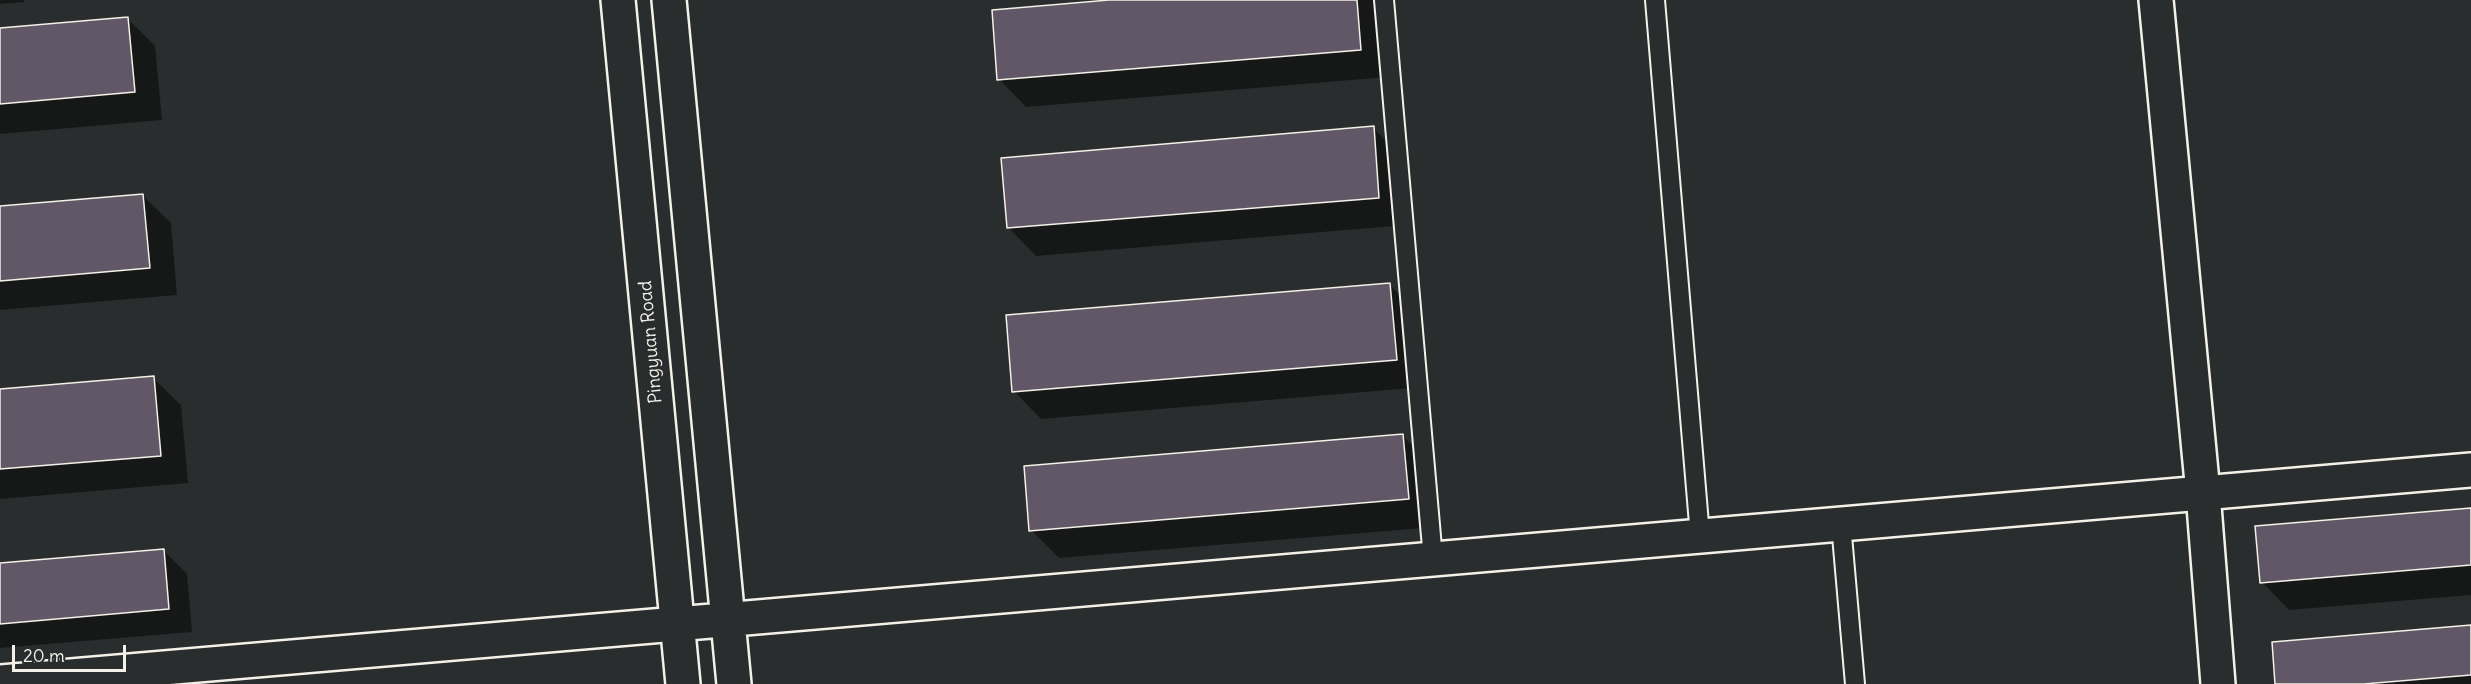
<!DOCTYPE html>
<html>
<head>
<meta charset="utf-8">
<style>
  body { margin:0 }
  #map { position:relative; width:2471px; height:684px; overflow:hidden; background:#2a2d2e; font-family:Delius,sans-serif }
  canvas { display:block }
  .scale { position:absolute; left:12px; top:645px; width:114px; height:27px; box-sizing:border-box; border:3px solid #f4f1e8; border-top:0; padding-left:8px; font-size:18px; line-height:21px; white-space:nowrap; color:#f4f1e8; -webkit-text-stroke:4px #2a2d2e; paint-order:stroke }
</style>
</head>
<body>
<div id="map">
<canvas width="2471" height="684"></canvas>
<div class="scale">20 m</div>
</div>
<script>
const ctx = document.querySelector('canvas').getContext('2d');
ctx.lineJoin = 'round';
function fillPath(path, color) {
  ctx.fillStyle = color;
  ctx.fill(path, 'evenodd');
}
function toPath(rows) {
  const path = new Path2D();
  for (const r of rows) {
    path.moveTo(r[0], r[1]);
    for (let i = 2; i < r.length; i += 2) path.lineTo(r[i], r[i + 1]);
  }
  return path;
}
function trace(path, color, width, dash) {
  ctx.strokeStyle = color;
  ctx.lineWidth = width;
  ctx.lineCap = dash ? 'butt' : 'round';
  ctx.setLineDash(dash || []);
  ctx.stroke(path);
}
function write(font, color, halo, rows, align = 'center') {
  ctx.font = font + ' Delius,sans-serif';
  ctx.lineWidth = 4.5;
  ctx.setLineDash([]);
  ctx.textBaseline = 'middle';
  ctx.strokeStyle = halo;
  ctx.fillStyle = color;
  for (const [text, x, y, turn = 0] of rows) {
    ctx.save();
    ctx.translate(x, y);
    ctx.rotate((+turn || 0) * Math.PI / 180);
    ctx.textAlign = isNaN(turn) ? turn : align;
    if (halo) ctx.strokeText(text, 0, 0);
    ctx.fillText(text, 0, 0);
    ctx.restore();
  }
}
const shadow = toPath([
  [0,0,24,0,24,2,0,4],
  [1127,0,1374,0,1382,9,1388,77,1026,107,999,79],
  [127,18,155,46,162,120,0,134,0,29],
  [1373,128,1401,156,1406,225,1036,256,1009,228],
  [143,196,171,223,177,295,0,310,0,208],
  [1389,284,1417,312,1424,387,1041,419,1014,391],
  [153,378,181,405,188,483,0,499,0,391],
  [1402,435,1430,463,1436,527,1059,558,1031,530],
  [2471,509,2471,595,2289,610,2262,582],
  [164,551,187,574,192,632,0,648,0,565],
  [2471,626,2471,684,2277,684]
]);
const building = toPath([
  [1109,0,1357,0,1361,50,997,80,992,10,1109,0],
  [128,17,135,92,0,104,0,28,128,17],
  [1374,126,1379,198,1007,228,1001,158,1374,126],
  [143,194,150,268,0,281,0,206,143,194],
  [1390,283,1397,360,1012,392,1006,315,1390,283],
  [154,376,161,456,0,469,0,389,154,376],
  [1403,434,1409,499,1029,531,1024,466,1403,434],
  [2471,508,2471,565,2260,583,2255,526,2471,508],
  [164,549,169,609,0,624,0,563,164,549],
  [2471,625,2471,675,2364,684,2275,684,2272,642,2471,625]
]);
const lane = toPath([
  [1384,0,1433,559],
  [1655,0,1700,536],
  [1841,524,1855,684]
]);
const street = toPath([
  [2156,0,2203,493,2218,684]
]);
const secondary = toPath([
  [618,0,683,684],
  [669,0,734,684],
  [0,682,2471,470]
]);
const streetNames = [
  ["Pingyuan Road",651,342,-95]
];
fillPath(shadow, '#0007');
fillPath(building, '#625766');
trace(building, '#f4f1e8', 1.5);
trace(lane, '#f4f1e8', 22);
trace(street, '#f4f1e8', 38);
trace(secondary, '#f4f1e8', 38);
trace(lane, '#2a2d2e', 18);
trace(street, '#2a2d2e', 33);
trace(secondary, '#2a2d2e', 33);
write('18px', '#f4f1e8', '#2a2d2e', streetNames);
</script>
</body>
</html>
